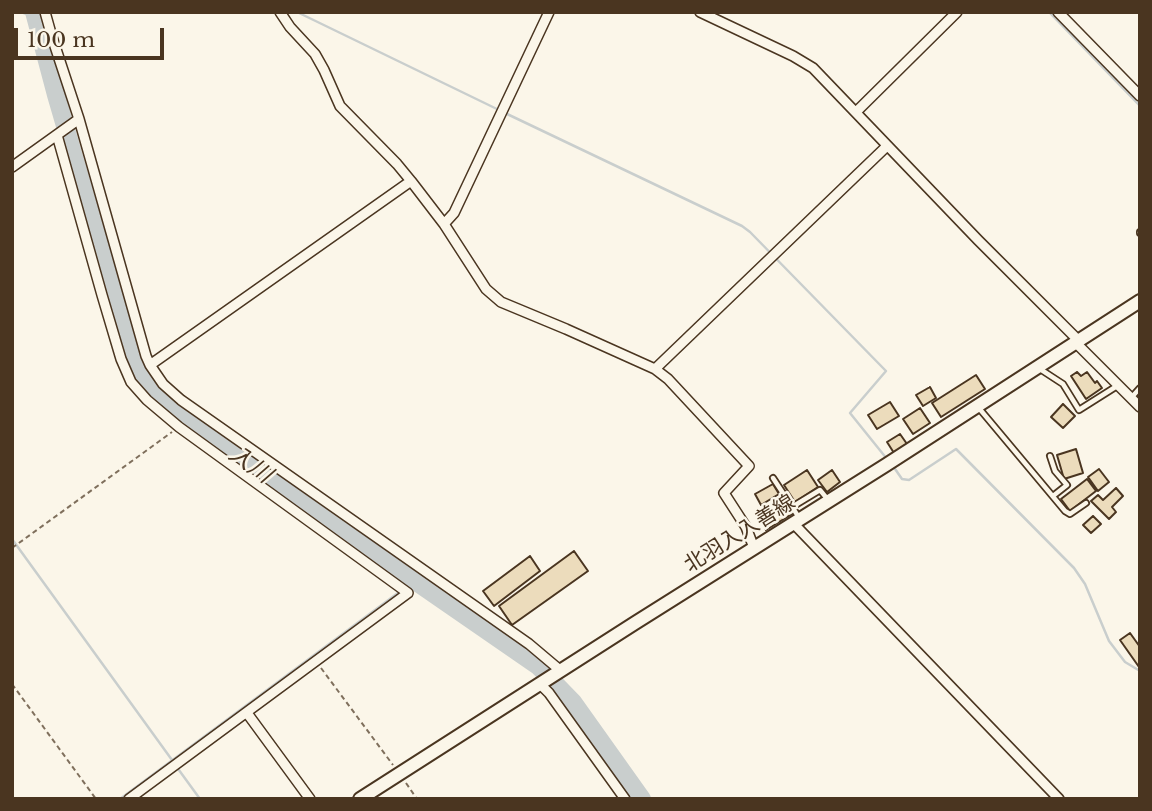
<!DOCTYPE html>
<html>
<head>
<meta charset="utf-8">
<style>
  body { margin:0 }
  #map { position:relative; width:1152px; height:811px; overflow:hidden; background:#fbf6e9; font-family:"Libre Baskerville",serif }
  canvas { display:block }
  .frame { position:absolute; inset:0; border:14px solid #4a3520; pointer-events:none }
  .scale { position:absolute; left:14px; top:28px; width:150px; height:32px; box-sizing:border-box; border:4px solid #4a3520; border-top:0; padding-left:9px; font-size:21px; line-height:24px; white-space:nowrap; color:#4a3520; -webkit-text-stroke:5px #fbf6e9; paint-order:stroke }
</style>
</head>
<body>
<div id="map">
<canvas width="1152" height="811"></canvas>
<div class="frame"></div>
<div class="scale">100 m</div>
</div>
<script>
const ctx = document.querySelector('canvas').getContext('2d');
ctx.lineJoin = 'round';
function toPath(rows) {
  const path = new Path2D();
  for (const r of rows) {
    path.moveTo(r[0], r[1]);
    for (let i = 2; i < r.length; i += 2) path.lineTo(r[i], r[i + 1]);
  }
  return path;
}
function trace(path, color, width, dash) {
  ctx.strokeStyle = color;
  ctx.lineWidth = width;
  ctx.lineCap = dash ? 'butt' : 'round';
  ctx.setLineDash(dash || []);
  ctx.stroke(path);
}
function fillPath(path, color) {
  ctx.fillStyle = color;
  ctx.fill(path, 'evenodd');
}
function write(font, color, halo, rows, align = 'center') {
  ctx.font = font + ' "Libre Baskerville","Noto Sans JP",serif';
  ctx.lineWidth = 5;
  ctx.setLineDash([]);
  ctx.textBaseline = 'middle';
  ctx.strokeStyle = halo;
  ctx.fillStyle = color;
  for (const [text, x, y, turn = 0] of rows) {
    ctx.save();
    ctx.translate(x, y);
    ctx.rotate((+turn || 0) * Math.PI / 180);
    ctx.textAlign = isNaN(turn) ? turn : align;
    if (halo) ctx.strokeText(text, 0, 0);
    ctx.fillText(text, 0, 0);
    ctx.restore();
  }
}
const stream = toPath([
  [21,12,35,17],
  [297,12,499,110],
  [1049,12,1140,106],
  [505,113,742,226,750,232,886,371,850,413,887,459],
  [893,466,902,479,909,480,956,449,1074,568,1085,584,1109,641,1125,662,1140,671],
  [12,539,172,760],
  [176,766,200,799],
  [120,799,414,581]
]);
const river = toPath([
  [34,12,56,95,132,356,148,387,169,408,338,528,538,666,573,702,642,799]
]);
const building = toPath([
  [1077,372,1081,376,1087,372,1095,383,1097,381,1102,388,1086,399,1071,376,1077,372],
  [976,375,985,389,941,417,932,403,976,375],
  [930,387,936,398,923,406,916,395,930,387],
  [890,402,899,416,877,429,868,415,890,402],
  [1063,404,1075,416,1063,428,1051,417,1063,404],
  [920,408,930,423,913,434,903,419,920,408],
  [900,434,907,444,894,453,887,442,900,434],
  [1076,449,1083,473,1064,479,1057,455,1076,449],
  [1099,469,1109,482,1098,491,1088,477,1099,469],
  [807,470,818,487,795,502,784,485,807,470],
  [832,470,840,482,827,492,818,480,832,470],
  [1087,479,1096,491,1070,511,1061,499,1087,479],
  [773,484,779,494,761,505,755,494,773,484],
  [1116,488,1123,496,1112,507,1116,512,1109,519,1091,501,1098,495,1103,500,1116,488],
  [784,501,792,514,766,530,758,516,784,501],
  [1093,516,1101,524,1091,533,1083,525,1093,516],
  [574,551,588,571,512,625,499,606,574,551],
  [530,556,540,571,494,606,483,591,530,556],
  [1130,633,1140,647,1139,667,1120,640,1130,633]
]);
const path = toPath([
  [12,548,172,432],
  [321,668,393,765],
  [12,684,96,799],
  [406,783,417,799]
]);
const lane = toPath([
  [1140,232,1140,233],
  [1040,369,1063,384,1079,410,1117,386],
  [1131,398,1140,388],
  [978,407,1065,511,1070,514,1086,503],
  [1050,456,1055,471,1067,485,1053,496],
  [773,478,798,516],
  [792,507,820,490,829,501]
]);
const street = toPath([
  [45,12,52,37,79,119,146,356,150,365,163,384,181,400,529,644,561,671],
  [280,12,290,27,315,54,324,70,340,106,397,164,411,181,444,224,486,289,501,302,566,329,655,369,668,379,749,466,724,493,746,527,754,548],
  [700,12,793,56,813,68,978,240,1078,340],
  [1058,12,1140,96],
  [856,112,957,12],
  [57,135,102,295,121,359,131,382,147,400,179,427,408,593,129,799],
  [12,167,79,119],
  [444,224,454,213,549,12],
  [1075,342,1140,407],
  [150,365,411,181],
  [655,369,887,146],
  [794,524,1059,799],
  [540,684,549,693,625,799],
  [247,713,310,799]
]);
const secondary = toPath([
  [360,799,635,623,886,465,1140,301]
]);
const streetNames = [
  ["北羽入入善線",740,534,-32]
];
const waterNames = [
  ["入川",250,465,35]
];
trace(stream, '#c9cecd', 2.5);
trace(river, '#c9cecd', 18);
fillPath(building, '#ecdcbc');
trace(building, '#4a3520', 2);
trace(lane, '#4a3520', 8);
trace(street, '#4a3520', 12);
trace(secondary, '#4a3520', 16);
trace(path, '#7f6f5c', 2, [5, 3.5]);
trace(lane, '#fbf6e9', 4.5);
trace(street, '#fbf6e9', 9);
trace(secondary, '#fbf6e9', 12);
write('21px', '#4a3520', '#fbf6e9', streetNames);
write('italic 23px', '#4a3520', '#fbf6e9', waterNames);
</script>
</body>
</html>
